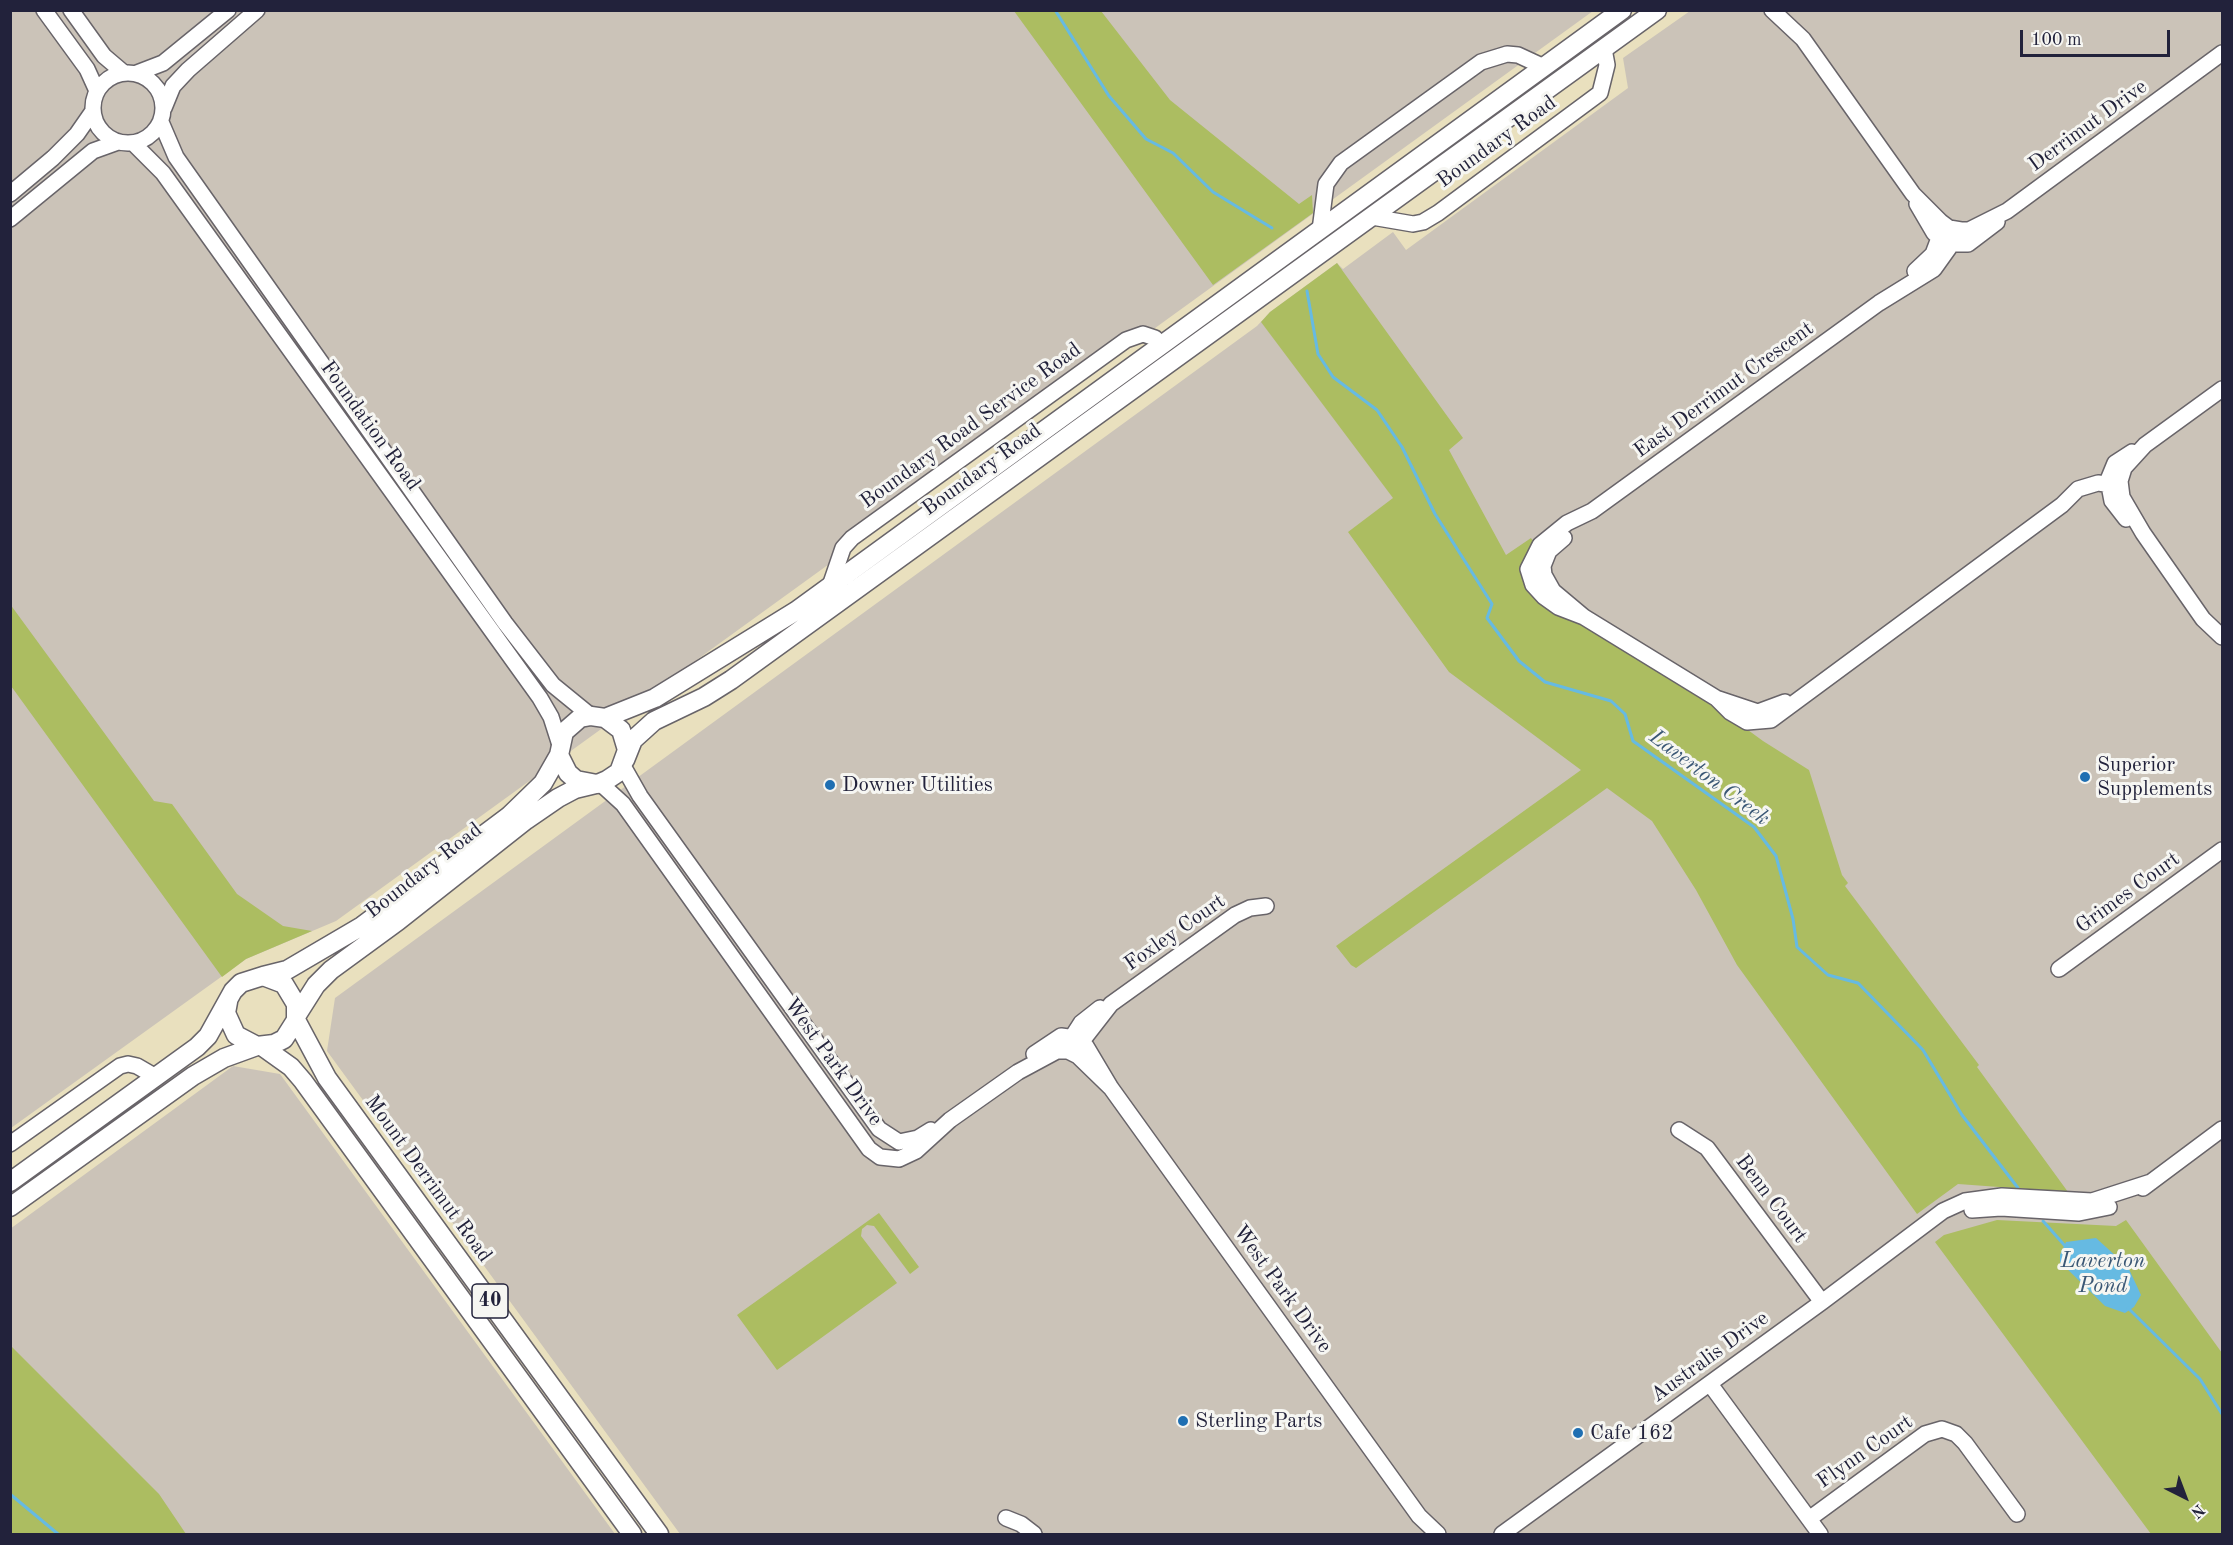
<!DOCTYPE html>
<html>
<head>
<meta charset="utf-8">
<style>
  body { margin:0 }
  #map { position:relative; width:2233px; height:1545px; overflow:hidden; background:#e9e0be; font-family:"Old Standard TT",serif }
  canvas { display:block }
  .frame { position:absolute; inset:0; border:12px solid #22223b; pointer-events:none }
  .north { position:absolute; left:2155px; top:1467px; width:60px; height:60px; -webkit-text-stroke:4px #f6f6f2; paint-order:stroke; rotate:138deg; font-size:16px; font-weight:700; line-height:24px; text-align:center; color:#22223b }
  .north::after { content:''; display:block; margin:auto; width:21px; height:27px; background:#22223b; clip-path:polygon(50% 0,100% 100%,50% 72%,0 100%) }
  .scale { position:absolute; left:2020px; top:30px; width:150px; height:27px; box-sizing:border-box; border:3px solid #22223b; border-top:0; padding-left:8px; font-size:18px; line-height:21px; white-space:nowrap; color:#22223b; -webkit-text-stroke:4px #f6f6f2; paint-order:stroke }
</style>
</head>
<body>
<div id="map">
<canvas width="2233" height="1545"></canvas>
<div class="frame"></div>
<div class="north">N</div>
<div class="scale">100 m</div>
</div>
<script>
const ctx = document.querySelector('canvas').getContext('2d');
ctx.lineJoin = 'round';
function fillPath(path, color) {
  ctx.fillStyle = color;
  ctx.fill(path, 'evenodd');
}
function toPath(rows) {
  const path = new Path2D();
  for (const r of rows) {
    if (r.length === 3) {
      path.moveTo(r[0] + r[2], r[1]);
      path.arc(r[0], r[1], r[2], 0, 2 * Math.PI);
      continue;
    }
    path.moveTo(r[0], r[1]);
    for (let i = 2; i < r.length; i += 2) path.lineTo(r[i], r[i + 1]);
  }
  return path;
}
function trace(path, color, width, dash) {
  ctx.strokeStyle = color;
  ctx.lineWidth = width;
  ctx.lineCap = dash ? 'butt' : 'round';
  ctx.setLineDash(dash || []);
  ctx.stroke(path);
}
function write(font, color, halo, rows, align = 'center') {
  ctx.font = font + ' "Old Standard TT",serif';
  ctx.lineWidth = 6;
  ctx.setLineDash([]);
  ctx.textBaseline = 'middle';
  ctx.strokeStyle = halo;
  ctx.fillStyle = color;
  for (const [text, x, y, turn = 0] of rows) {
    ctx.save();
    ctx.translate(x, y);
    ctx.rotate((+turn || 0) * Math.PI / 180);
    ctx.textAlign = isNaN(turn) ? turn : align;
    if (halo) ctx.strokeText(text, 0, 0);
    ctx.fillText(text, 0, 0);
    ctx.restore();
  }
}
const industrial = toPath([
  [11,11,1593,11,336,921,246,959,11,1128],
  [1690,11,2222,11,2222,1534,680,1534,327,1051,335,998,1257,326,1270,312,1337,263,1343,269,1393,232,1406,250,1628,88,1623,58],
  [233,1066,280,1074,615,1534,11,1534,10,1229]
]);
const green = toPath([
  [1014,11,1101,11,1170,100,1299,204,1312,195,1313,213,1213,285],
  [1337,263,1463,438,1449,450,1506,555,1531,538,1534,543,1539,599,1726,714,1763,741,1809,770,1842,875,1848,883,1845,886,1979,1065,1977,1067,2068,1192,1958,1184,1917,1214,1737,965,1696,890,1652,821,1607,788,1356,968,1351,965,1336,946,1581,770,1449,672,1348,532,1393,498,1261,322,1270,312],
  [10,604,154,801,172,804,237,894,283,926,312,931,246,959,222,977,11,686],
  [879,1213,919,1267,910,1274,874,1226,867,1225,862,1229,861,1236,897,1283,777,1370,737,1315],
  [1997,1220,2116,1226,2126,1220,2222,1353,2222,1534,2151,1534,1935,1242,1944,1235],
  [11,1346,159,1494,186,1534,11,1534]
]);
const water = toPath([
  [2096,1238,2128,1267,2141,1295,2134,1307,2125,1313,2105,1306,2060,1262,2060,1255,2066,1242]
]);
const stream = toPath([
  [1055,10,1109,96,1146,139,1173,153,1213,192,1272,228],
  [1307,291,1318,354,1333,377,1377,410,1402,447,1435,514,1492,604,1487,618,1519,661,1545,682,1611,701,1625,714,1633,741,1754,827,1776,856,1793,919,1797,947,1828,975,1858,983,1923,1050,1962,1115,2018,1188],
  [2043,1221,2066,1247],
  [2128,1308,2200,1379,2222,1414],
  [10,1494,58,1534]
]);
const minor = toPath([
  [44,10,87,69,97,91],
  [71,10,104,56,124,73],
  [1772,10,1803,39,1913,194,1941,222,1949,228,1961,230,1969,230,2007,211,2222,53],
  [128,108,35],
  [137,73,163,63,228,10],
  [164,108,173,86,188,70,257,10],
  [161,122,176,157,505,623,553,685,591,716],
  [133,143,163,173,540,698,551,717,559,742],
  [10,194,53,158,77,134,93,111],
  [1917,204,1934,233,1950,244,1968,244,1997,222],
  [1372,217,1413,224,1423,222,1438,213,1600,93,1607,65,1604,49],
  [10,219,93,151,118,142],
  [1320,230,1326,184,1341,163,1481,62,1507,54,1518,55,1544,67],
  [1915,271,1933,254,1939,238,1946,232],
  [2222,389,2145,445,2124,468,2120,481,2122,497,2143,533,2203,619,2222,637],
  [2126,519,2112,501,2108,480,2115,463,2132,452],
  [1564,538,1549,551,1543,566,1544,575,1553,591,1584,617,1716,698,1758,712,1785,702],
  [830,586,843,548,852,538,1126,340,1143,334,1155,338,1160,344],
  [1584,617,1558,607,1544,597,1533,585,1528,569,1540,545,1567,523,1592,511,1879,303,1934,269,1949,248,1949,228],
  [1716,698,1730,712,1747,722,1771,720,2062,505,2078,489,2098,483,2120,486],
  [623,766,640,796,879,1129,899,1142,918,1138,931,1130],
  [600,783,623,804,869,1149,880,1157,899,1159,916,1151,950,1120,1018,1072,1057,1051,1068,1051,1078,1056,1111,1088],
  [2059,969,2222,850],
  [1072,1047,1072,1037,1081,1023,1100,1008],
  [1076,1049,1111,1004,1235,915,1250,908,1266,906],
  [1034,1054,1061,1036,1076,1038,1086,1046,1111,1088,1419,1516,1438,1534],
  [1679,1130,1707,1148,1822,1302],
  [10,1144,120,1066,128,1064,137,1066,156,1077],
  [2143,1188,2222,1129],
  [1972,1210,2001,1208,2079,1213,2109,1207],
  [1710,1384,1820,1534],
  [1006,1518,1021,1524,1034,1534],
  [1809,1519,1925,1434,1942,1429,1956,1434,1965,1443,2017,1514],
  [1502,1534,1822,1302,1943,1211,1965,1201,2002,1196,2092,1201,2151,1182]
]);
const major = toPath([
  [605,718,655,698,796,611,1622,10],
  [625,760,633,740,654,721,704,697,731,680,1657,10],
  [263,976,287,970,362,926,509,816,543,783,559,755],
  [297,1015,316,985,331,970,398,921,526,820,558,798,575,789,600,783,607,780,619,772,627,750,621,730,605,718,591,716,580,718,564,732,559,755,568,773,576,780,597,784],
  [296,1020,327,1078,659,1534],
  [263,1047,291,1067,303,1081,632,1534],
  [10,1182,197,1047,208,1036,233,991,241,983,263,976,284,984,296,1004,296,1020,284,1039,274,1044,257,1046,236,1035,226,1013,228,1002],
  [10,1207,193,1076,224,1058,257,1046]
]);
const markers = [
  [2085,777,6,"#1f6fb2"],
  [830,785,6,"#1f6fb2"],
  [1183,1421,6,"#1f6fb2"],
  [1578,1433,6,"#1f6fb2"]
];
const shields = [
  [490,1301,36]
];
const shieldNames = [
  ["40",490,1301]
];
const streetNames = [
  ["Derrimut Drive",2088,126,-36],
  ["Boundary Road",1497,142,-36],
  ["East Derrimut Crescent",1724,390,-36],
  ["Foundation Road",370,426,54],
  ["Boundary Road Service Road",971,426,-36],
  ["Boundary Road",982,470,-36],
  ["Boundary Road",424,871,-38],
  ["Grimes Court",2128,893,-36],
  ["Foxley Court",1175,933,-35],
  ["West Park Drive",833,1062,54],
  ["Mount Derrimut Road",428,1179,54],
  ["Benn Court",1771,1199,53],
  ["West Park Drive",1282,1289,54],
  ["Australis Drive",1710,1357,-36],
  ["Flynn Court",1865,1452,-35]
];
const poiNames = [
  ["Superior",2097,765],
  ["Supplements",2097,789],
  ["Downer Utilities",842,785],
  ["Sterling Parts",1195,1421],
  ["Cafe 162",1590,1433]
];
const waterNames = [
  ["Laverton Creek",1709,778,37],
  ["Laverton",2103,1261],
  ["Pond",2103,1286]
];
fillPath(industrial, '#cbc3b8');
fillPath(green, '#acbd61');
fillPath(water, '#66bae2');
trace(stream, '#66bae2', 3);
trace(minor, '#686469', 18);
trace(major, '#686469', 21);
trace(minor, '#fff', 15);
trace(major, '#fff', 18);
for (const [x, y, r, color] of markers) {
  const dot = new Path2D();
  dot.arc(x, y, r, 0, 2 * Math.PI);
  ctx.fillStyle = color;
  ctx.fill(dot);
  trace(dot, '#f6f6f2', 2);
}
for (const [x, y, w] of shields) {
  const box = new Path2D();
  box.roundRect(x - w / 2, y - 17, w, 34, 4.5);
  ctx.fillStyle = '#f6f6f2';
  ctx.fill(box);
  trace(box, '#22223b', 1.5);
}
write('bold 20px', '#22223b', null, shieldNames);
write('21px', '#22223b', '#f6f6f2', streetNames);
write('21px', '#22223b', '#f6f6f2', poiNames, 'left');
write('italic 22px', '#3a5775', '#f6f6f2', waterNames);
</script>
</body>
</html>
